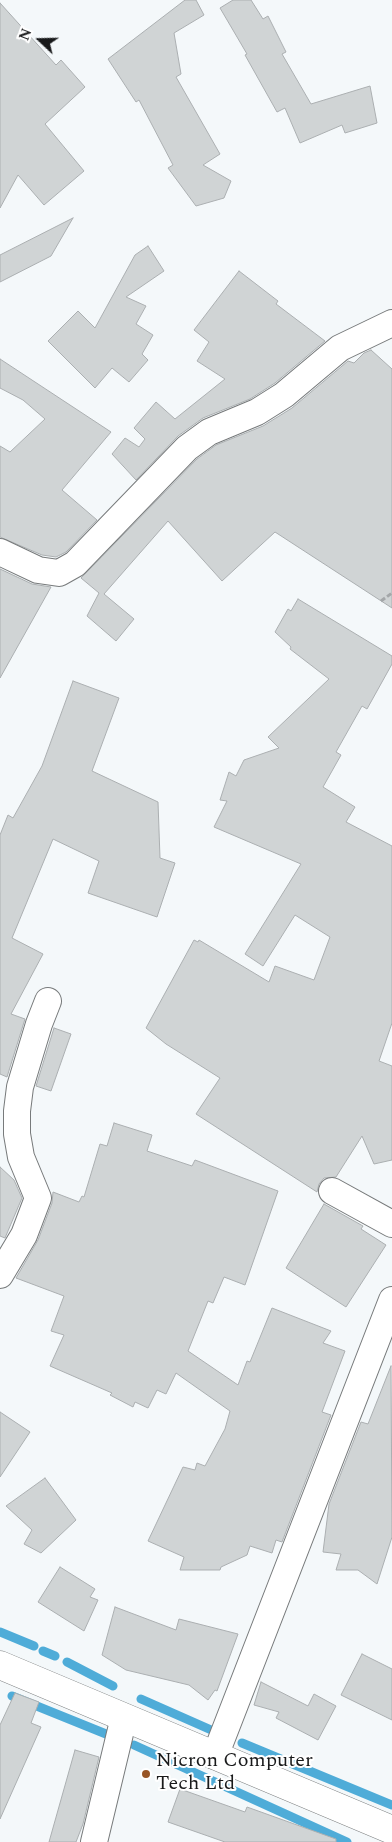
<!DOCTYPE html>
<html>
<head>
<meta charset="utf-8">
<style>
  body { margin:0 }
  #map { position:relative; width:392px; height:1842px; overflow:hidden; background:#f4f8fa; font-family:Spectral,serif }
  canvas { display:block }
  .north { position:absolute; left:15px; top:15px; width:50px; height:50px; -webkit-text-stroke:4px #fff; paint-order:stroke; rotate:291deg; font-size:14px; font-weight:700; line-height:20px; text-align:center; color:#191a1b }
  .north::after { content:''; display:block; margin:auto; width:18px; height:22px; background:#191a1b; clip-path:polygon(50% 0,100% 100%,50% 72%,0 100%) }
</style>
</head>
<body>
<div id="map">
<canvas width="392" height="1842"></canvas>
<div class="north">N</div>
</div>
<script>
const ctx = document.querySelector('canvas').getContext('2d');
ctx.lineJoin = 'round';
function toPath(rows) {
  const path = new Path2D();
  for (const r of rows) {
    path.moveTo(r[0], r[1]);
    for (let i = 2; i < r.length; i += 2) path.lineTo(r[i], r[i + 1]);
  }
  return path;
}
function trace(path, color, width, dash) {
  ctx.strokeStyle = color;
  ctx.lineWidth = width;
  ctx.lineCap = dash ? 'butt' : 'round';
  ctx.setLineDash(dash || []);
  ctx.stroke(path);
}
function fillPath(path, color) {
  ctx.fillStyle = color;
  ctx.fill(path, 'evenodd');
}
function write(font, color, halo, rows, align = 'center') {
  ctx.font = font + ' Spectral,serif';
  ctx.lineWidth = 4;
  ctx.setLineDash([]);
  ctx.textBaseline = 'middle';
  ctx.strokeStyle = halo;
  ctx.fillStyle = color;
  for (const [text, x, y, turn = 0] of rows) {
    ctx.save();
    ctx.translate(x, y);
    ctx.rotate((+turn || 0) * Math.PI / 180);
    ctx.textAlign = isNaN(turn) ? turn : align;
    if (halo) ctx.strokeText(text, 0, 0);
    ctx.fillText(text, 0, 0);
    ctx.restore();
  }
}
const stream = toPath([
  [0,1632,34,1646],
  [43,1651,55,1656],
  [67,1662,113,1686],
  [12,1696,111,1736],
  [141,1699,218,1733],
  [242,1743,392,1805],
  [134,1745,347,1842]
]);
const building = toPath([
  [185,0,196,0,204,15,174,33,181,74,176,77,220,154,203,165,231,181,224,198,196,206,168,168,173,165,139,100,136,102,108,59,185,0],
  [233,0,251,0,263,19,268,16,286,52,282,54,311,104,370,86,377,123,345,133,342,125,300,143,285,108,277,112,245,55,247,54,220,8,233,0],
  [0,3,56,65,61,60,85,87,45,124,84,171,44,205,18,175,0,208,0,3],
  [73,218,51,256,0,282,0,255,73,218],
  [148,246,164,271,126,297,146,306,136,324,153,335,142,354,148,360,129,382,112,368,95,388,48,341,78,311,95,328,135,255,148,246],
  [239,271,278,301,276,304,325,341,275,383,250,399,203,418,178,436,136,480,112,454,125,438,139,447,145,439,134,428,156,402,175,419,225,379,197,361,209,342,194,330,239,271],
  [371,350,392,369,392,608,275,532,222,581,168,521,104,594,134,619,116,641,87,616,99,593,81,578,197,459,216,445,263,426,292,408,348,361,354,363,364,353,371,350],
  [0,359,111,432,62,490,97,520,66,552,56,557,42,555,0,537,0,446,10,452,45,419,23,400,0,388,0,359],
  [0,569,32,584,51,587,0,678,0,569],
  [298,599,392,656,392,664,367,709,362,706,336,752,341,755,323,787,355,807,346,822,392,846,392,1023,379,1061,392,1066,392,1160,374,1164,362,1136,336,1177,324,1178,319,1184,317,1192,196,1114,220,1078,166,1044,146,1028,194,940,198,942,199,940,269,982,275,966,314,980,330,937,295,915,263,966,245,954,301,864,214,827,227,801,220,800,229,772,236,776,244,760,279,748,268,737,329,679,290,649,291,647,275,632,288,609,291,611,298,599],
  [73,681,119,698,92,771,158,802,160,858,175,863,157,917,88,893,99,861,53,839,12,938,43,954,11,1014,25,1019,7,1077,0,1074,0,835,8,815,13,818,42,766,73,681],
  [54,1028,71,1034,51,1091,36,1086,54,1028],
  [114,1123,152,1135,147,1151,192,1166,195,1160,278,1191,245,1285,224,1277,213,1303,208,1301,188,1351,238,1385,247,1361,250,1362,272,1308,331,1331,323,1343,345,1351,322,1412,331,1415,282,1542,276,1540,272,1553,250,1546,247,1555,221,1567,220,1570,180,1570,184,1557,148,1541,183,1467,195,1470,197,1463,205,1466,225,1429,230,1411,176,1373,166,1394,157,1390,148,1408,135,1402,133,1407,110,1395,112,1393,50,1366,64,1335,51,1331,64,1296,16,1278,38,1240,52,1203,53,1192,79,1202,82,1196,84,1197,100,1144,107,1146,114,1123],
  [0,1167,14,1180,22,1198,5,1238,0,1236,0,1167],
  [324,1204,363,1226,361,1229,386,1245,346,1307,286,1268,324,1204],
  [391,1366,392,1537,377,1584,358,1570,336,1570,341,1554,323,1552,329,1504,361,1422,368,1424,391,1366],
  [0,1412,30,1432,0,1477,0,1412],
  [45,1478,76,1520,41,1553,24,1544,32,1530,6,1506,45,1478],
  [60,1567,95,1589,90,1597,98,1600,84,1631,38,1602,60,1567],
  [115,1607,176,1630,179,1619,238,1634,217,1691,215,1690,208,1700,189,1685,126,1670,102,1655,115,1607],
  [362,1654,392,1669,392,1720,341,1695,362,1654],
  [261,1682,308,1706,314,1694,336,1706,318,1740,276,1718,279,1712,254,1705,261,1682],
  [15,1693,39,1702,31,1723,41,1727,0,1819,0,1725,15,1693],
  [75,1750,99,1757,83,1824,76,1842,49,1842,75,1750],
  [180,1789,245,1812,247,1807,336,1839,336,1842,225,1842,168,1822,180,1789]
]);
const path = toPath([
  [381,601,392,593]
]);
const street = toPath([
  [0,552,38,570,59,573,75,564,187,448,209,432,257,412,284,395,340,348,392,323],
  [332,1191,392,1224],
  [0,1275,24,1235,38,1198,21,1157,17,1134,17,1111,20,1087,39,1024,48,1001],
  [215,1756,392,1300],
  [94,1842,124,1717]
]);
const secondary = toPath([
  [0,1665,392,1830]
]);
const markers = [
  [146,1774,5,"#985526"]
];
const poiNames = [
  ["Nicron Computer",156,1762],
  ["Tech Ltd",156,1785]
];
trace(stream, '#4facd8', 9);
fillPath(building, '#d0d4d5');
trace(building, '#abafb1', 1);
trace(street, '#777a7b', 28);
trace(secondary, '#777a7b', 29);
trace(path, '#a4a7a9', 3, [5, 2.5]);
trace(street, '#fff', 26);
trace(secondary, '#fff', 28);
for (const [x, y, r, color] of markers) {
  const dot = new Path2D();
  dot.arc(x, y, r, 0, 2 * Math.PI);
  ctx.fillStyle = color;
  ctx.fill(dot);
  trace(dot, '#fff', 2);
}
write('20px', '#191a1b', '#fff', poiNames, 'left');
</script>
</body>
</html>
